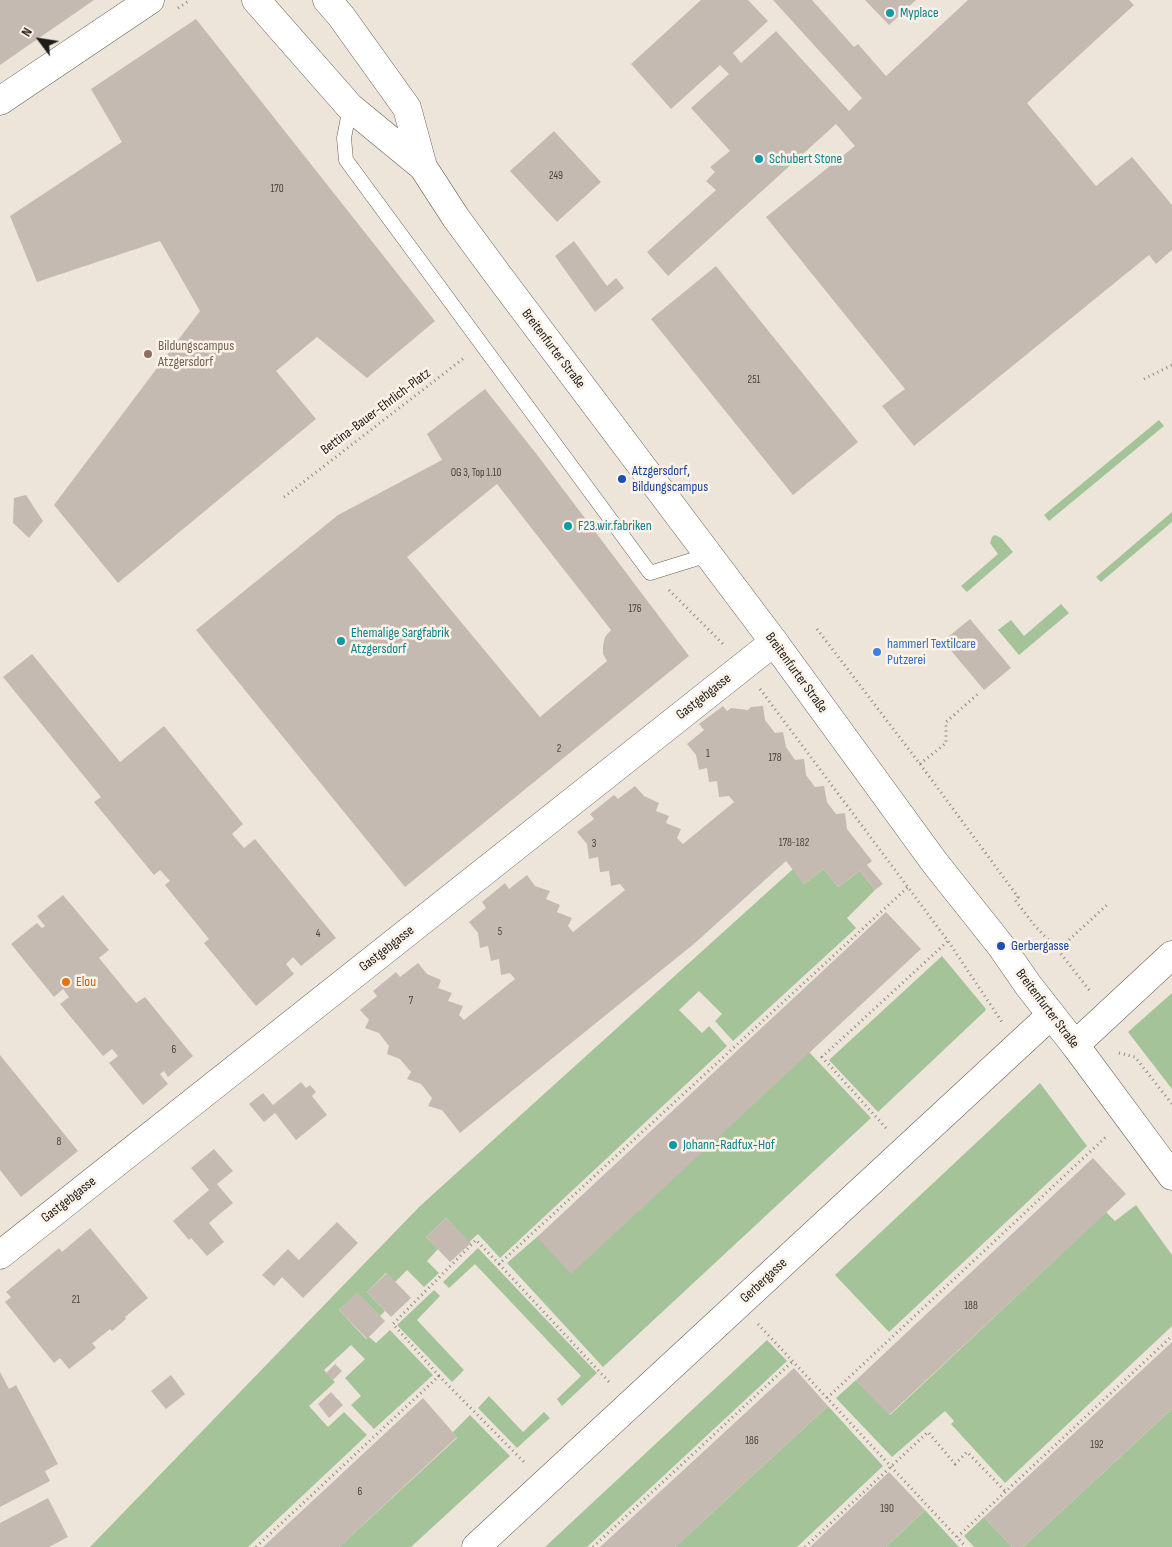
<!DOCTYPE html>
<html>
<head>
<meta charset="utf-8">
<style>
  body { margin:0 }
  #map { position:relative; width:1172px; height:1547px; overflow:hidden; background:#eee5da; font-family:"Sofia Sans Condensed",sans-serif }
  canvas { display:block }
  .north { position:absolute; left:15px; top:15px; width:50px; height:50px; -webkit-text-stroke:4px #fbf2e8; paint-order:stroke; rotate:301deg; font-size:14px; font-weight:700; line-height:20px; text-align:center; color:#201c19 }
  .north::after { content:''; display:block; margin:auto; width:18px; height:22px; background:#201c19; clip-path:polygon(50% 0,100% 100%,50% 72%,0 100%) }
</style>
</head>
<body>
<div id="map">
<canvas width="1172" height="1547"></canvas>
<div class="north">N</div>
</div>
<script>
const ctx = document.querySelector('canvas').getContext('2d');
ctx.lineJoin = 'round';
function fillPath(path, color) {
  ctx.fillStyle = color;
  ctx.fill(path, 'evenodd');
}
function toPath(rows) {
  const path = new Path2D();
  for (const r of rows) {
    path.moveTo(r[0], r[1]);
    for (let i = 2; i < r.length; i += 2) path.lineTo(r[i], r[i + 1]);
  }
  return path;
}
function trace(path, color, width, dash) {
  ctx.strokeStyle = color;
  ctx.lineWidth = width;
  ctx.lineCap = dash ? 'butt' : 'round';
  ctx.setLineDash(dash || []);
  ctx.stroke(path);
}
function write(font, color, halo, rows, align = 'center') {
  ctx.font = font + ' "Sofia Sans Condensed",sans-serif';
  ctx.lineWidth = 5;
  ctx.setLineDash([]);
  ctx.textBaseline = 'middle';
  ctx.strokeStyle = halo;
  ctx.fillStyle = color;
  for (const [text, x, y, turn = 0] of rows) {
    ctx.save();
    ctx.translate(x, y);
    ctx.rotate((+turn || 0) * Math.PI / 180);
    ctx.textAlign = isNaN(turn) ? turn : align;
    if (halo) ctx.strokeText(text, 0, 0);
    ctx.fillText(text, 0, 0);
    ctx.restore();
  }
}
const green = toPath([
  [1159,420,1164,426,1049,521,1044,515],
  [1172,512,1172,522,1101,582,1096,577],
  [995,535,1001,538,1013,552,967,592,961,586,998,554,990,543,992,537],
  [1061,604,1069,613,1019,655,998,630,1011,620,1024,636],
  [793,869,804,884,824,869,838,887,860,871,875,890,847,918,856,928,733,1041,715,1021,722,1014,699,991,679,1010,702,1033,709,1026,727,1046,500,1258,478,1234,469,1242,446,1218,426,1237,438,1249,427,1261,439,1273,424,1287,407,1270,395,1282,386,1273,367,1292,385,1311,380,1316,357,1293,339,1310,366,1339,369,1337,376,1343,390,1330,433,1375,374,1429,351,1405,361,1396,345,1378,365,1359,351,1345,324,1370,335,1382,309,1406,328,1427,344,1412,367,1435,248,1547,90,1547,420,1206],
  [942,956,986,1009,985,1011,878,1112,829,1060],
  [1172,993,1172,1089,1128,1032],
  [809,1052,871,1118,603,1367,507,1263,537,1237],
  [1040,1083,1087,1146,889,1332,835,1275],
  [1136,1205,1172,1255,1172,1326,1005,1483,951,1424,954,1421,945,1411,892,1457,836,1398,856,1380,890,1415,1106,1212,1115,1221],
  [478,1248,597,1373,562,1406,557,1399,581,1376,475,1264,449,1288,443,1282],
  [434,1290,440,1296,417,1320,464,1370,452,1382,397,1325],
  [767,1340,787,1361,587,1547,545,1547],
  [489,1396,523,1432,544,1412,550,1418,517,1448,478,1408],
  [828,1406,883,1466,797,1547,675,1547],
  [1172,1409,1172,1547,1023,1547],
  [470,1415,510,1456,411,1547,339,1547,457,1438,453,1432],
  [925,1510,959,1547,886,1547],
  [984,1517,1012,1547,974,1547,964,1536]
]);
const building = toPath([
  [0,0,94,0,0,65],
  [701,0,748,0,768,21,733,53,741,63,776,31,849,111,862,98,773,0,812,0,854,47,858,44,886,76,968,0,1129,0,1134,5,1027,103,1096,186,1132,157,1172,205,1172,250,1156,264,1149,255,914,446,882,406,905,389,766,217,855,146,836,124,668,276,647,252,716,190,706,181,715,172,710,167,730,151,691,108,729,74,720,65,671,109,631,64],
  [865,0,916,0,889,25],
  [196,19,435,321,367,378,317,337,276,371,316,419,118,583,54,505,200,311,160,241,37,282,10,216,122,142,91,89],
  [554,131,601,182,557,222,510,171],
  [574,241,607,286,616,278,624,288,595,312,555,256],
  [716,266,858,442,793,495,651,319],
  [485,389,538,456,689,656,405,887,196,630,338,515,442,460,427,434],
  [497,484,611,630,605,637,603,646,603,654,607,661,540,717,407,557],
  [26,495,43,521,29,538,13,523,14,498],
  [970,619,1011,668,984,690,943,641],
  [32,654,120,762,164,726,243,824,232,834,244,848,255,839,336,938,301,966,293,957,286,964,294,974,256,1006,204,943,209,939,165,885,170,881,160,870,154,875,94,802,101,797,3,677],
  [723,706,727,711,731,708,748,710,751,707,763,706,765,720,775,733,783,732,786,747,795,760,804,759,806,775,815,787,824,786,827,802,836,814,845,813,847,829,872,861,867,865,883,884,875,890,860,871,838,887,824,869,804,884,786,861,695,943,460,1133,442,1110,428,1106,432,1098,421,1084,407,1079,411,1072,400,1059,387,1054,389,1046,379,1033,365,1028,369,1020,360,1010,377,996,373,991,396,972,400,977,418,963,427,974,441,980,438,988,452,993,448,1001,463,1006,459,1015,464,1020,515,979,510,973,501,975,499,959,491,961,488,946,480,948,478,933,469,922,486,908,482,902,505,883,509,889,527,875,535,886,550,891,546,899,560,905,557,912,572,918,568,926,573,932,625,890,620,884,611,886,609,871,600,872,598,857,589,859,587,844,577,832,594,819,590,814,614,795,618,799,635,786,644,796,659,803,656,811,669,816,666,823,681,829,677,838,683,844,734,802,729,796,719,797,717,781,709,782,707,768,699,770,696,755,687,744,704,730,699,724],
  [63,895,109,950,99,958,136,1003,145,997,193,1056,168,1077,164,1071,160,1074,168,1084,143,1105,109,1063,118,1056,112,1049,103,1056,60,1004,69,997,63,989,54,997,11,944,37,923,42,928,45,926,37,916],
  [886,912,921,949,571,1274,537,1237],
  [0,1055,78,1151,21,1197,0,1170],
  [301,1082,306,1088,310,1085,316,1092,312,1096,327,1115,296,1140,275,1113,264,1122,249,1104,263,1093,273,1105],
  [214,1149,233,1171,217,1184,233,1203,209,1223,224,1242,207,1256,191,1238,189,1240,173,1221,209,1190,191,1168],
  [1093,1158,1126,1194,889,1415,856,1380],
  [446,1218,471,1243,450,1262,426,1237],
  [337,1222,358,1243,303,1298,282,1277,274,1286,262,1275,288,1249,299,1260],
  [90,1228,148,1298,125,1317,126,1319,112,1331,110,1329,94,1342,92,1343,96,1348,69,1369,60,1358,54,1363,5,1302,11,1297,6,1292,59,1248,62,1252],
  [387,1273,411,1298,391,1317,367,1292],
  [357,1292,385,1321,367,1339,339,1310],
  [1172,1342,1172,1409,1023,1547,1012,1547,984,1517],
  [335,1364,342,1371,333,1380,326,1373],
  [794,1368,828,1406,675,1547,600,1547],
  [0,1372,9,1389,16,1385,58,1464,45,1471,50,1481,0,1507],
  [171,1375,185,1394,166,1409,151,1391],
  [331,1392,343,1405,329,1418,318,1404],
  [423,1398,457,1437,339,1547,263,1547],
  [889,1472,925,1510,886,1547,810,1547],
  [48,1498,68,1537,49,1547,0,1547,0,1523]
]);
const path = toPath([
  [178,8,190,0],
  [1144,379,1172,365],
  [284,497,464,358],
  [669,590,725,646],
  [817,629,920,764,1018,897,1015,900,1035,926,1058,950,1090,991],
  [760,689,948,941,1002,1022],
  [920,764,946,743,946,722,979,693],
  [1058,950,1108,904],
  [1119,1053,1135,1057,1172,1104],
  [886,1128,822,1057,948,941],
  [499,1264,611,1384],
  [758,1324,966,1547],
  [439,1376,393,1324,476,1240,499,1264,908,887],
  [827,1398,1108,1135],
  [957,1537,1172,1336],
  [256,1547,439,1376,524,1462],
  [593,1547,793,1361],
  [805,1547,928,1432,955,1464,967,1452,1006,1492]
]);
const lane = toPath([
  [350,107,344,138,346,160,650,573,708,555]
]);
const street = toPath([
  [0,101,150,0],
  [1075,1045,1172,955],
  [0,1255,774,642],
  [476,1547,1051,1015]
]);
const primary = toPath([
  [256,0,350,107,423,167,456,218,501,279,774,642,935,863,1001,946,1028,985,1075,1045,1172,1176],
  [327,0,341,16,407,108,423,167]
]);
const markers = [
  [890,13,5,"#0f9aa8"],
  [759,159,5,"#0f9aa8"],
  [148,354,5,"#8d6e63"],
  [622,479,5,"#1a4fb4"],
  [568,526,5,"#0f9aa8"],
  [341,641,5,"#0f9aa8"],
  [877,652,5,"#3f7fe0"],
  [1001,946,5,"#1a4fb4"],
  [66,982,5,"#e8710a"],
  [673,1145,5,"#0f9aa8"]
];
const numberNames = [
  ["249",556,176],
  ["170",277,189],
  ["251",754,380],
  ["OG 3, Top 1.10",476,473],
  ["176",635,609],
  ["2",559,749],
  ["1",708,754],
  ["178",775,758],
  ["178-182",794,843],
  ["3",594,844],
  ["5",500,932],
  ["4",318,934],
  ["7",411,1001],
  ["6",174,1050],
  ["8",59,1142],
  ["21",76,1300],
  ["188",971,1306],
  ["186",752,1441],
  ["192",1097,1445],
  ["6",360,1492],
  ["190",887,1509]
];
const cultureNames = [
  ["Myplace",900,13],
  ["Schubert Stone",769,159],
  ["F23.wir.fabriken",578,526],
  ["Ehemalige Sargfabrik",351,633],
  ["Atzgersdorf",351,649],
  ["Johann-Radfux-Hof",683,1145]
];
const educationNames = [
  ["Bildungscampus",158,346],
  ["Atzgersdorf",158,362]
];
const streetNames = [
  ["Breitenfurter Straße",553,349,53],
  ["Bettina-Bauer-Ehrlich-Platz",376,412,-37],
  ["Breitenfurter Straße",796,673,54],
  ["Gastgebgasse",704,697,-38],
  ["Gastgebgasse",387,949,-38],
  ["Breitenfurter Straße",1047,1009,53],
  ["Gastgebgasse",69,1200,-38],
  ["Gerbergasse",764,1281,-43]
];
const transitNames = [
  ["Atzgersdorf,",632,471],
  ["Bildungscampus",632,487],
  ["Gerbergasse",1011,946]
];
const shopNames = [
  ["hammerl Textilcare",887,644],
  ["Putzerei",887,660]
];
const foodNames = [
  ["Elou",76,982]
];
fillPath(green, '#a5c398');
fillPath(building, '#c5bab1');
trace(lane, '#686057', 15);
trace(street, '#686057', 29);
trace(primary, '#686057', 29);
trace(path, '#8d877f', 3, [1, 4]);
trace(lane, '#fff', 14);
trace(street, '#fff', 28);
trace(primary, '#fff', 28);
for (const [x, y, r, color] of markers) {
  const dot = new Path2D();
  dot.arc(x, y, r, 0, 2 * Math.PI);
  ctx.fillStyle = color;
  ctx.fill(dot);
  trace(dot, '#fbf2e8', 2);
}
write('11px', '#49443f', null, numberNames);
write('14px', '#0d838f', '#fbf2e8', cultureNames, 'left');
write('14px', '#785e54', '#fbf2e8', educationNames, 'left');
write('14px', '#201c19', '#fbf2e8', streetNames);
write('14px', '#164399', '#fbf2e8', transitNames, 'left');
write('14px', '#366cbe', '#fbf2e8', shopNames, 'left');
write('14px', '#c56008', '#fbf2e8', foodNames, 'left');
</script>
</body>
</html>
